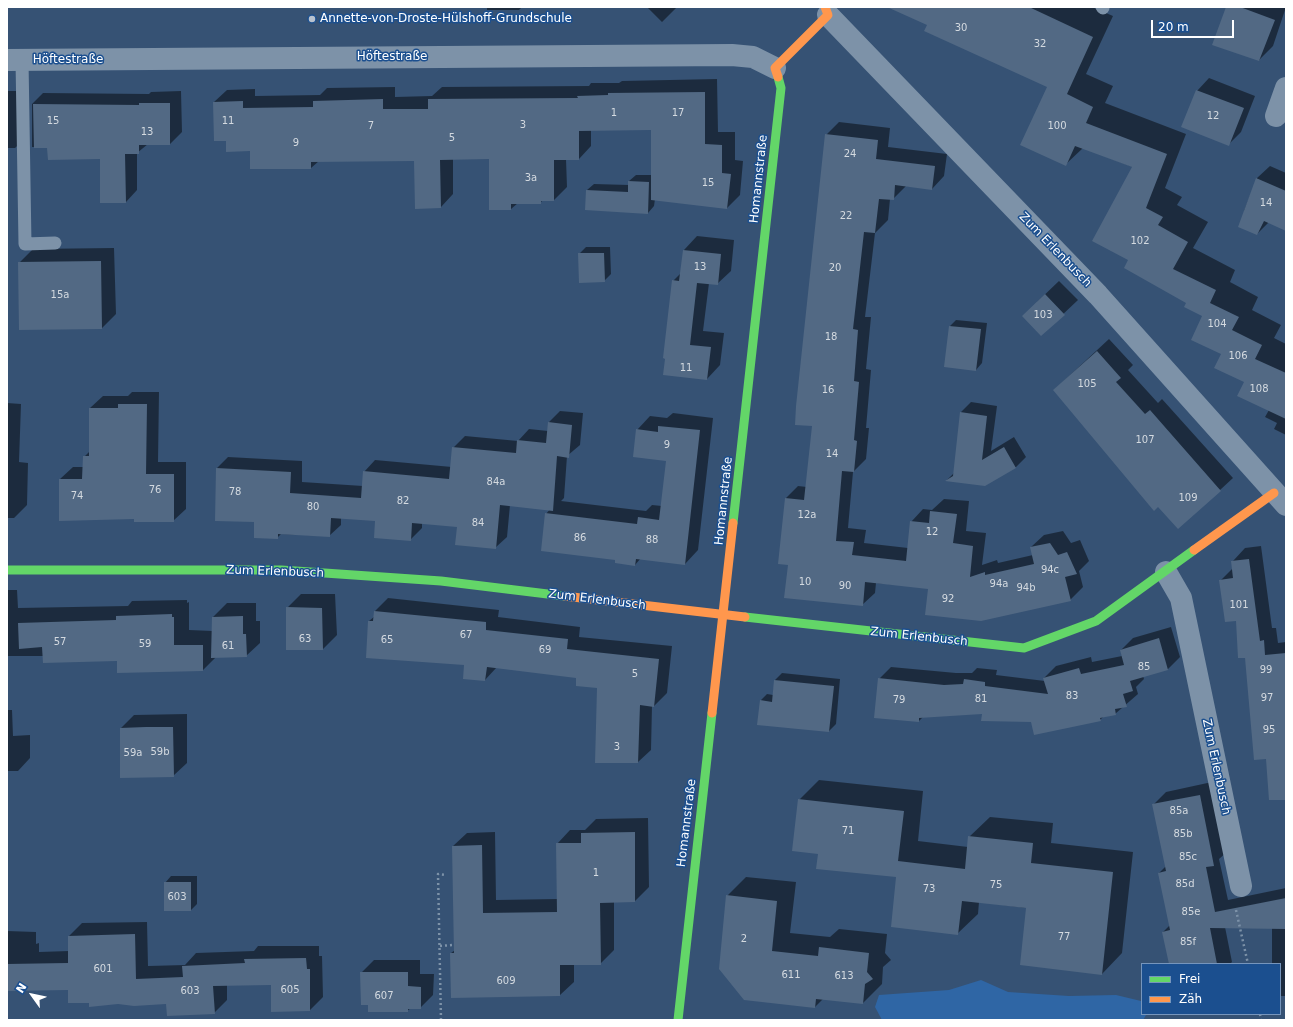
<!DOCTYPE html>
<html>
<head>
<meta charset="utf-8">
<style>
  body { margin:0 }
  #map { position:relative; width:1293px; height:1027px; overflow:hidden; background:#365274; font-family:"DejaVu Sans",sans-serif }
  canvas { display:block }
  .frame { position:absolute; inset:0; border:8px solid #fff; pointer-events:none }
  .legend { position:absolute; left:1141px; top:963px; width:140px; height:52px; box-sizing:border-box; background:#1b4f8f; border:1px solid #7695bc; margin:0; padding:5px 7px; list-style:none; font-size:12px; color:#fff }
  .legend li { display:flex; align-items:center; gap:8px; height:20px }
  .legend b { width:20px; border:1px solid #7695bc }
  .north { position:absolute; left:12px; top:975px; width:40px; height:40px; -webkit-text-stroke:3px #1b4f8f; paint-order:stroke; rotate:303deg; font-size:11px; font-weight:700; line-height:16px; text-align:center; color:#fff }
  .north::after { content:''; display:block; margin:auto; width:14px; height:18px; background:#fff; clip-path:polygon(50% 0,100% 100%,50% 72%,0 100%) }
  .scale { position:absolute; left:1151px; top:20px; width:83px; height:18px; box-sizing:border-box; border:2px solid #fff; border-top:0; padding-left:5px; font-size:12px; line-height:14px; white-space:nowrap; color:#fff; -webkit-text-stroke:3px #1b4f8f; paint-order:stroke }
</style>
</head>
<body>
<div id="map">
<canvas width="1293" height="1027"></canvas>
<div class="frame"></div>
<ul class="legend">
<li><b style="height:5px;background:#63d668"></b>Frei</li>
<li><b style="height:5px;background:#ff974d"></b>Zäh</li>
</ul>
<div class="north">N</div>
<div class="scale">20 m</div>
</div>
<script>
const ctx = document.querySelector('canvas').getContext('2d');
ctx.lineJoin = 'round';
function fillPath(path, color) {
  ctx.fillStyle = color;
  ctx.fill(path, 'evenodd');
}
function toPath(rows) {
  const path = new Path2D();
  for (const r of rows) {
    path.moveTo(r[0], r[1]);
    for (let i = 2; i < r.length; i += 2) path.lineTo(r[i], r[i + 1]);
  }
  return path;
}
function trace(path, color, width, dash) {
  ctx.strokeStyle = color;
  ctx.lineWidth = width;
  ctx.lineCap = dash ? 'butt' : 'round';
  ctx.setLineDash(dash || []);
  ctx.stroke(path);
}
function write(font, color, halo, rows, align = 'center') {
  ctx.font = font + ' "DejaVu Sans",sans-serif';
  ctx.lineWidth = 3;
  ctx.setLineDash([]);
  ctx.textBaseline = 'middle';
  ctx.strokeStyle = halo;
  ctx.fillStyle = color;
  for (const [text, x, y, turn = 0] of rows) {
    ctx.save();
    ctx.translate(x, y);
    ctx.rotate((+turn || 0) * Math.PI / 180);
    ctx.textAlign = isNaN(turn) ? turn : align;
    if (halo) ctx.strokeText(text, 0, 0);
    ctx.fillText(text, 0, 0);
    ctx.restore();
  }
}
const green = toPath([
  [981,980,1008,992,1069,996,1116,995,1141,1001,1142,1014,1146,1015,1143,1020,882,1020,875,1007,879,995,949,990]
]);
const shadow = toPath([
  [487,7,522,7,519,10,487,10],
  [647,7,677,7,662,22],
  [915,7,1092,7,1113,16,1086,74,1113,86,1105,103,1186,134,1165,188,1182,197,1177,205,1208,222,1193,248,1235,270,1230,282,1258,297,1252,310,1281,325,1274,338,1286,344,1286,435,1274,429,1277,423,1265,417,1269,410,1222,353,1204,315,1129,260,1133,167,1083,148,1065,165,1049,87,928,25],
  [1227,7,1286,7,1273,46,1259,60],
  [1209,78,1255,96,1241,132,1229,144,1197,91],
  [717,79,718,132,735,132,735,160,743,161,740,195,727,208,655,199,654,206,648,213,587,190,594,184,629,185,629,181,636,175,652,175,652,129,591,130,591,146,579,159,566,159,567,187,554,200,543,200,540,203,518,203,511,209,490,158,453,158,453,194,441,207,415,160,319,161,311,168,251,150,227,140,214,102,227,90,255,89,255,96,320,95,327,88,395,87,395,97,432,96,442,87,589,86,591,83,619,83,622,81],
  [7,91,28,91,29,134,15,148,7,148],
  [181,91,182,132,170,144,148,144,137,153,137,190,126,202,101,158,48,147,32,147,32,104,43,93,149,94,151,92],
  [839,122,890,128,888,147,947,154,944,176,932,189,906,186,893,199,890,199,888,220,875,233,865,317,871,317,866,369,871,370,866,428,869,428,866,459,853,472,848,528,866,530,864,543,908,548,911,522,923,509,932,510,944,499,969,501,966,531,986,533,982,565,997,560,998,563,1033,555,1031,547,1044,535,1063,531,1071,543,1080,540,1089,561,1079,571,1083,587,1070,600,876,583,875,593,862,605,789,564,785,499,798,486,807,487,813,425,826,135],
  [1270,166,1286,173,1286,230,1269,222,1257,234,1244,211,1257,178],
  [697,236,734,240,731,271,717,284,709,283,703,331,724,333,720,365,707,379,666,358,673,281,681,273,684,250],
  [586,247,610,247,611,274,604,281,579,254],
  [114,248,116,314,102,328,19,263,33,249],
  [1059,281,1078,300,1041,335,1037,302],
  [956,320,987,323,982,363,976,370,950,326],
  [1109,339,1133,365,1128,370,1158,403,1162,399,1233,478,1220,490,1054,390],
  [132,392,159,392,158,462,186,462,186,509,173,521,135,518,60,479,73,467,84,467,84,457,90,451,90,408,103,396,128,396],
  [971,402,997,406,991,451,1014,437,1026,457,1016,467,985,485,947,480,955,472,961,412],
  [7,403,21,404,19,462,28,463,27,505,14,518,7,518],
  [560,411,583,413,580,445,567,456,564,498,561,501,646,511,652,505,662,506,667,460,637,430,650,416,667,418,673,413,713,418,698,550,685,564,641,558,635,565,616,559,546,514,550,509,510,505,507,537,495,548,459,526,422,523,422,528,410,540,376,520,341,518,341,525,329,536,281,534,277,538,255,521,217,468,228,457,302,461,302,482,363,486,364,472,375,460,452,467,453,448,465,436,518,441,529,429,548,431,549,422],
  [1261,546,1272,628,1276,628,1278,643,1286,642,1286,786,1267,757,1237,620,1221,580,1233,568,1233,561,1245,548],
  [7,590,17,590,18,608,128,606,132,601,187,600,187,603,189,602,189,630,213,631,213,617,227,603,256,603,256,621,260,621,260,643,246,656,216,657,203,670,118,672,118,660,44,656,7,656],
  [301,594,335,594,337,635,323,649,287,608],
  [388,598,499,610,498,617,580,627,579,637,672,646,667,693,654,706,652,706,651,750,638,762,598,687,577,677,497,667,485,680,465,665,369,621,375,616,375,611],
  [1171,627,1180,657,1168,669,1143,676,1144,679,1136,687,1138,694,1115,714,1104,716,1100,720,1032,721,983,713,923,717,919,721,879,679,891,667,956,673,972,673,977,668,997,670,996,675,1045,681,1044,678,1056,666,1091,657,1092,662,1122,656,1121,650,1133,638],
  [782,673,840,679,836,724,829,731,760,701,767,694,773,695,775,680],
  [7,710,12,710,13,736,30,735,30,758,18,771,7,771],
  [187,714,187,763,173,776,121,728,134,715],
  [819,780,923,791,918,841,968,847,969,837,990,817,1053,823,1051,843,1133,852,1122,953,1102,974,1027,908,979,902,978,914,957,934,897,876,819,854,799,800],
  [1212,782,1227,852,1219,859,1228,900,1286,888,1286,996,1280,996,1280,964,1272,964,1272,928,1225,927,1232,962,1230,964,1170,964,1163,932,1170,925,1159,873,1166,866,1153,805,1166,792],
  [648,818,649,887,635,901,614,902,614,950,600,964,574,964,574,982,560,995,452,997,451,953,455,950,453,846,467,833,495,832,496,900,557,899,557,844,570,830,585,830,596,819],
  [171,876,197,876,197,904,191,910,165,883],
  [746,877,796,882,790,933,830,937,839,929,887,934,885,953,891,960,883,967,882,984,863,1003,823,999,815,1007,727,896],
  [147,922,148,966,185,965,196,953,254,951,258,946,319,946,319,956,322,956,323,997,310,1010,272,984,227,985,227,1000,214,1013,167,1003,90,1002,69,989,7,990,7,931,36,932,36,944,39,943,39,952,69,951,69,936,82,923],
  [374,960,420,960,420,974,434,974,433,995,420,1008,411,1008,407,1011,369,1004,361,973]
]);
const building = toPath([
  [887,7,1029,7,1093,37,1067,94,1093,107,1086,123,1167,154,1146,208,1163,217,1158,225,1188,242,1173,269,1216,290,1210,303,1239,317,1232,330,1262,345,1255,359,1286,373,1286,419,1237,396,1244,382,1214,368,1221,354,1191,340,1202,316,1184,307,1186,303,1124,268,1128,260,1092,241,1132,167,1075,146,1066,166,1020,145,1047,87,924,31,927,25],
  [1226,7,1240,7,1275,20,1259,61,1212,45],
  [1196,90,1244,108,1229,146,1181,127],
  [705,92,705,144,722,145,722,173,731,174,727,209,651,200,651,130,579,131,579,160,554,160,554,201,541,201,541,204,511,204,511,210,489,210,489,159,440,160,441,208,415,209,414,161,311,162,311,169,250,169,250,151,226,152,226,141,214,141,213,102,243,101,243,108,313,107,313,101,383,99,383,109,428,109,428,99,578,98,577,96,608,95,608,93],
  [139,103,170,103,170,145,139,145,139,154,125,154,126,203,100,203,100,159,48,160,47,148,34,148,33,104,139,105],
  [825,134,878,140,876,159,935,166,932,190,895,185,894,200,879,199,875,233,864,232,853,329,858,330,854,381,859,382,854,440,857,441,854,472,842,471,836,541,854,542,852,555,906,561,910,521,929,523,930,511,957,514,953,543,973,546,970,577,985,572,985,575,1034,564,1030,547,1050,543,1058,555,1067,552,1077,574,1065,577,1071,601,981,621,925,615,928,589,865,582,863,606,784,598,788,565,778,564,785,498,804,500,812,426,795,425,796,406],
  [1256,178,1286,191,1286,231,1264,221,1257,235,1238,227],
  [628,181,649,182,648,214,585,210,586,190,628,192],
  [683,250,721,254,718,285,697,283,690,345,711,347,707,380,663,375,665,359,663,358,672,280,679,281],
  [578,253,604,253,605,282,579,283],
  [101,261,102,329,19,330,18,262],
  [1045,294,1065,315,1041,336,1022,316],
  [949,326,981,329,976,371,944,367],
  [1097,351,1121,378,1116,382,1145,414,1150,410,1221,491,1178,529,1158,507,1154,511,1053,390],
  [118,404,147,404,146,474,174,474,174,522,134,522,134,519,59,521,59,479,82,479,83,456,89,456,89,408,118,408],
  [960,412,987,416,982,460,1004,447,1016,468,985,486,945,481,953,476],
  [548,422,572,425,569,458,557,456,553,511,500,505,496,549,455,545,457,527,412,523,411,541,374,538,375,521,331,518,330,537,278,534,278,539,254,538,254,522,215,521,216,468,291,472,290,493,361,498,363,471,449,479,452,447,516,453,517,440,546,443],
  [658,426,700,430,685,565,636,559,635,566,615,563,615,560,541,551,545,513,637,524,638,517,659,520,666,461,633,457,636,429,658,432],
  [1249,559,1260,641,1264,640,1265,655,1286,653,1286,800,1269,800,1266,759,1254,760,1245,658,1238,658,1236,621,1225,622,1219,580,1233,578,1231,561],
  [286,607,322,608,323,650,286,650],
  [374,611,486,622,486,630,568,639,567,649,659,659,654,707,640,705,638,763,595,763,597,688,576,686,576,678,487,667,485,681,463,679,464,665,366,658,368,621,373,621],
  [172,614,172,617,174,617,174,645,203,645,203,671,117,673,117,661,43,663,42,647,19,649,18,623,116,620,116,616],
  [243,616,243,634,246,634,247,657,211,658,212,617],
  [1159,638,1168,670,1130,681,1133,691,1123,694,1127,707,1115,709,1116,715,1100,718,1101,721,1034,735,1031,722,981,721,982,714,919,718,919,722,874,718,878,678,944,685,963,684,964,679,985,682,985,686,1048,694,1043,678,1079,668,1081,674,1124,665,1120,650],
  [774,680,834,686,829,732,757,725,760,700,772,702],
  [146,727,173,727,174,777,120,778,120,728],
  [1200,795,1214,866,1206,867,1215,912,1286,898,1286,929,1210,928,1217,964,1169,964,1162,932,1170,930,1158,873,1166,871,1152,804],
  [798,799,904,811,898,861,965,869,968,836,1033,843,1031,863,1113,872,1102,975,1020,965,1026,908,962,901,958,935,891,927,896,877,816,869,818,854,792,851],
  [635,832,635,902,600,903,601,965,560,965,560,996,451,998,450,953,454,953,452,846,482,845,483,913,557,912,556,843,581,843,581,833],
  [164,882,191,882,191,911,164,911],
  [726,895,777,901,772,951,818,956,819,947,869,953,867,972,873,979,865,984,863,1004,816,999,815,1008,744,1000,719,969],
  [135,934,136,979,183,977,182,966,245,963,244,959,306,958,307,969,310,969,310,1011,271,1012,271,985,213,986,215,1014,167,1016,166,1004,134,1006,118,1004,89,1007,89,1003,68,1003,68,990,7,991,7,964,68,963,68,936],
  [360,972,408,972,408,986,421,987,421,1009,408,1009,408,1012,368,1012,368,1005,361,1005]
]);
const path = toPath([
  [1236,910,1248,964],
  [440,946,453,945],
  [1260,1014,1261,1020],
  [441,1020,438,874,445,875]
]);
const lane = toPath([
  [1102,7,1103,8],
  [22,60,25,244,55,243]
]);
const street = toPath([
  [828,15,1098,295,1286,505],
  [7,60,732,55,753,57,775,68],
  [1276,116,1286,88],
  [1166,572,1181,598,1241,886]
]);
const fast = toPath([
  [733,523,781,88,778,77],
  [7,570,281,570,441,581,564,596],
  [745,617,1024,648,1096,621,1194,550],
  [678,1020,712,713]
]);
const slow = toPath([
  [778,77,775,68,828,15,825,7],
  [1194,550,1274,493],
  [564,596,745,617],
  [712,713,733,523]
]);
const markers = [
  [312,19,4,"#b9c2ce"]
];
const numberNames = [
  ["30",961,28],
  ["32",1040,44],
  ["1",614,113],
  ["17",678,113],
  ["12",1213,116],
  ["15",53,121],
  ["11",228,121],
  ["3",523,125],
  ["7",371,126],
  ["100",1057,126],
  ["13",147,132],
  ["5",452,138],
  ["9",296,143],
  ["24",850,154],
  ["3a",531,178],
  ["15",708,183],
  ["14",1266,203],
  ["22",846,216],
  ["102",1140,241],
  ["13",700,267],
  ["20",835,268],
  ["15a",60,295],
  ["103",1043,315],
  ["104",1217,324],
  ["18",831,337],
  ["106",1238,356],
  ["11",686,368],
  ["105",1087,384],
  ["108",1259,389],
  ["16",828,390],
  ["107",1145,440],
  ["9",667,445],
  ["14",832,454],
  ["84a",496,482],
  ["76",155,490],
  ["78",235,492],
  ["74",77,496],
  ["109",1188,498],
  ["82",403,501],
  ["80",313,507],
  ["12a",807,515],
  ["84",478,523],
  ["12",932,532],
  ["86",580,538],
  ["88",652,540],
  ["94c",1050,570],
  ["10",805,582],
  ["94a",999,584],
  ["90",845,586],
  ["94b",1026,588],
  ["92",948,599],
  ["101",1239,605],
  ["67",466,635],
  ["63",305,639],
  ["65",387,640],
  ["57",60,642],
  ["59",145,644],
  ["61",228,646],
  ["69",545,650],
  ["85",1144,667],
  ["99",1266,670],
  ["5",635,674],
  ["83",1072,696],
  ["97",1267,698],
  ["81",981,699],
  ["79",899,700],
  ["95",1269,730],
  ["3",617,747],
  ["59b",160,752],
  ["59a",133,753],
  ["85a",1179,811],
  ["71",848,831],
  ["85b",1183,834],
  ["85c",1188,857],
  ["1",596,873],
  ["85d",1185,884],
  ["75",996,885],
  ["73",929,889],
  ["603",177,897],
  ["85e",1191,912],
  ["77",1064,937],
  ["2",744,939],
  ["85f",1188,942],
  ["601",103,969],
  ["611",791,975],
  ["613",844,976],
  ["609",506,981],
  ["605",290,990],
  ["603",190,991],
  ["607",384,996]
];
const poiNames = [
  ["Annette-von-Droste-Hülshoff-Grundschule",320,19]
];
const streetNames = [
  ["Höftestraße",392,57],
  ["Höftestraße",68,60],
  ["Homannstraße",759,179,-84],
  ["Zum Erlenbusch",1055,250,46],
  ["Homannstraße",724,501,-84],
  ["Zum Erlenbusch",275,572,2],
  ["Zum Erlenbusch",597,600,7],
  ["Zum Erlenbusch",919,637,6],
  ["Zum Erlenbusch",1216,767,78],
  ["Homannstraße",687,823,-83]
];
fillPath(green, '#2f66a5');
fillPath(shadow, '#0007');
fillPath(building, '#526984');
trace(path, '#7d92a8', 2.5, [2, 3]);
trace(lane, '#7d92a8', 13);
trace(street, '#7d92a8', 22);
trace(fast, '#63d668', 9);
trace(slow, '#ff974d', 9);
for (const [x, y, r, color] of markers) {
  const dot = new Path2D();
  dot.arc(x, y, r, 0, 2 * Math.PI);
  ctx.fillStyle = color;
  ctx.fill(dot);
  trace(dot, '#1b4f8f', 1.5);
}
write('10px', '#d4dae0', null, numberNames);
write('12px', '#fff', '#1b4f8f', poiNames, 'left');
write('12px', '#fff', '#1b4f8f', streetNames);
</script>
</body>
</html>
